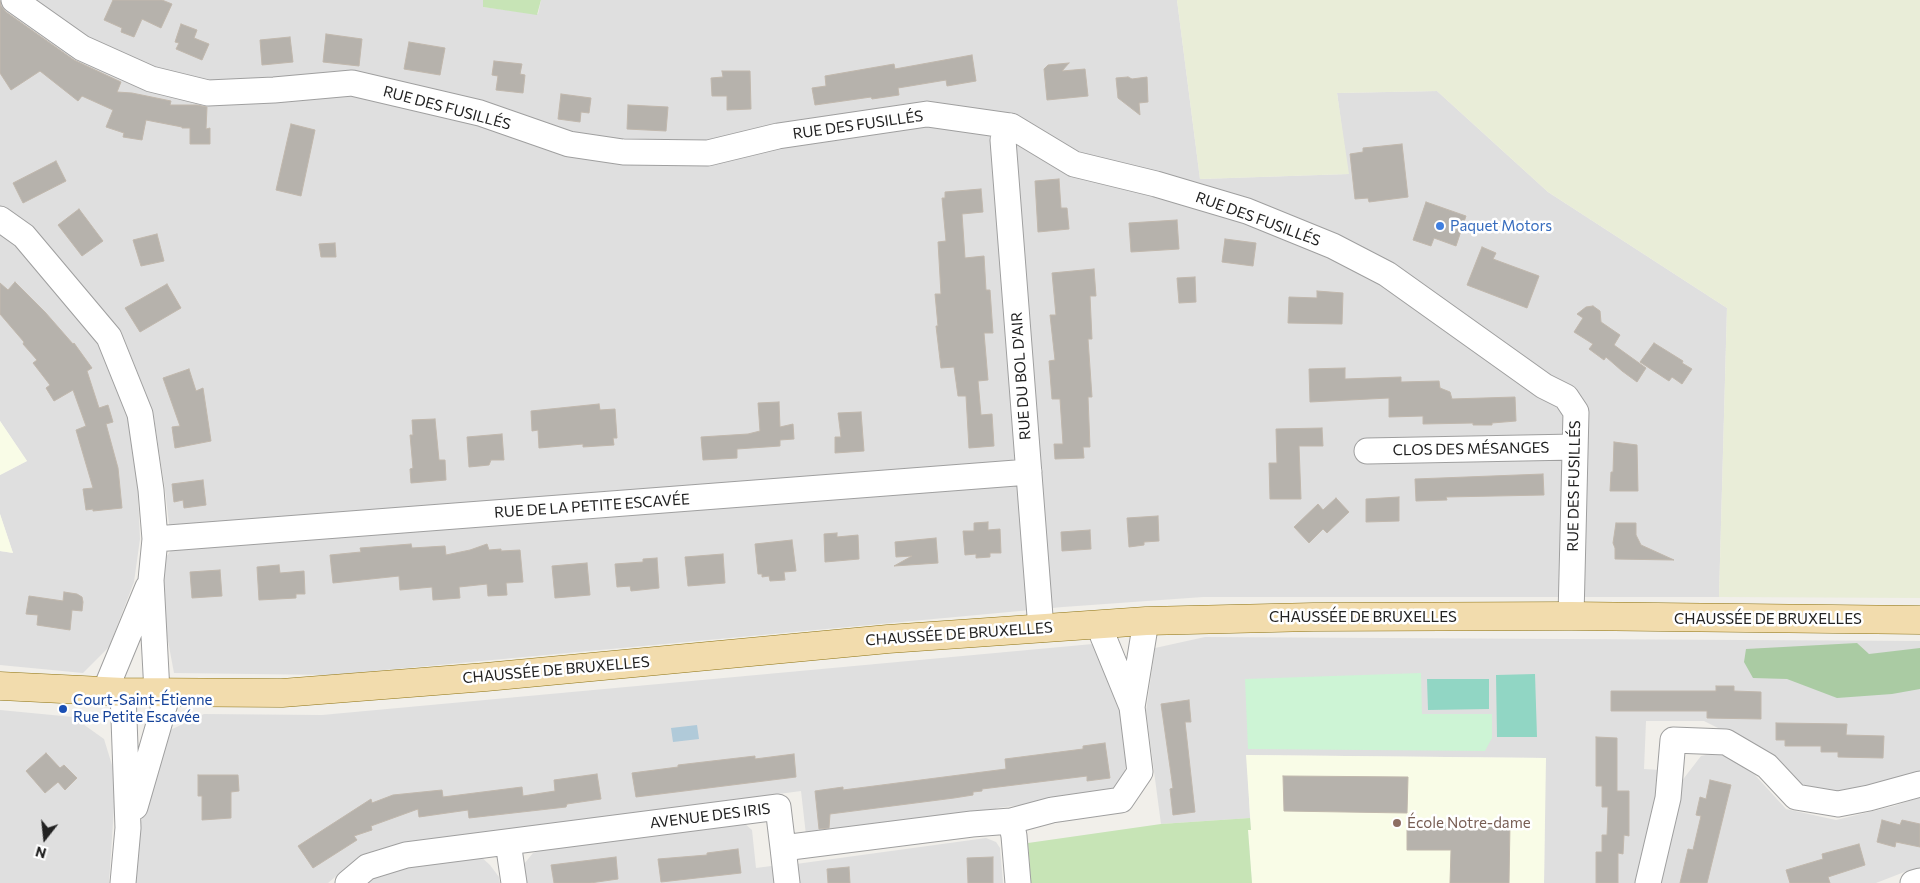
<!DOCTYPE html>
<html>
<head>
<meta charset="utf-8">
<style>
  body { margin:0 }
  #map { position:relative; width:1920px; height:883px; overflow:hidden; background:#f1efea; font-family:Commissioner,sans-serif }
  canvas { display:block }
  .north { position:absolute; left:20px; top:813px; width:50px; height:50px; -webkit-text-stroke:4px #fff; paint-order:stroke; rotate:196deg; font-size:14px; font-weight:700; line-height:20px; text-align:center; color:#222 }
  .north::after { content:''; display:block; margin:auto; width:18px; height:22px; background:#222; clip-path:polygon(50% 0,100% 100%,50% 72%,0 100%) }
</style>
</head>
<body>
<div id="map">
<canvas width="1920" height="883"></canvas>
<div class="north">N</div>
</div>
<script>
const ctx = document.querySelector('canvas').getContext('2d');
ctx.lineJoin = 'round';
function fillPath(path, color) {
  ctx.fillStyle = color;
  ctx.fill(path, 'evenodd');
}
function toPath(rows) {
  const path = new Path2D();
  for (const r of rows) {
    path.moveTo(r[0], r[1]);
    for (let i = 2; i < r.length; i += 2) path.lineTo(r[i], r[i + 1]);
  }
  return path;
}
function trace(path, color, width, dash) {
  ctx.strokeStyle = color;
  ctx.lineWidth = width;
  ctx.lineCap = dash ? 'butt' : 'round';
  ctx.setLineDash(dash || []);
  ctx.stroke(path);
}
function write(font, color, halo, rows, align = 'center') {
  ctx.font = font + ' Commissioner,sans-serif';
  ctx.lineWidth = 5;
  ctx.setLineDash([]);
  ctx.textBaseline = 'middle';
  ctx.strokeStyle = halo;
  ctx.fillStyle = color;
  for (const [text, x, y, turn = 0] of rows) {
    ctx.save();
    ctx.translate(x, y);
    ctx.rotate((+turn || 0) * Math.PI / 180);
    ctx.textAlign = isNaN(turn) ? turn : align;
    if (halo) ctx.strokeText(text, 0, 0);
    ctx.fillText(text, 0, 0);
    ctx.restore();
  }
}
const residential = toPath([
  [0,0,483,0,483,7,538,14,541,0,1177,0,1200,179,1348,174,1337,93,1437,91,1548,192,1727,308,1719,597,1203,597,1063,607,331,675,174,673,165,625,161,564,172,549,165,490,153,412,121,331,30,231,0,208],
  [0,233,18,247,98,343,128,419,138,492,140,539,134,582,109,647,83,673,0,665,0,551,13,553,0,514,0,475,27,461,0,421],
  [1205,637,1920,641,1920,773,1890,782,1836,793,1800,786,1726,732,1704,721,1646,721,1644,769,1660,770,1659,799,1637,883,1544,883,1545,758,1247,755,1250,818,1161,824,1146,711,1155,648],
  [1093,644,1121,707,1127,761,1123,782,1103,795,997,808,993,813,806,835,801,791,403,844,353,862,328,883,135,883,138,836,150,780,164,733,204,714,322,715],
  [0,710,73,717,104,739,116,778,109,883,0,883],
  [1720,752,1755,775,1786,809,1836,820,1894,806,1920,797,1920,869,1907,871,1876,883,1655,883,1681,782,1701,756],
  [744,823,752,830,756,868,779,865,781,883,527,883,524,864,533,853,550,848],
  [986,838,996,842,1000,848,1003,883,798,883,796,864],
  [479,855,490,865,499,877,500,883,364,883,369,879,408,865]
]);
const education = toPath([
  [0,421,27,461,0,475],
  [0,514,13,553,0,551],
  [1246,755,1546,758,1544,883,1252,883,1248,830,1251,829]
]);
const farmland = toPath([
  [1177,0,1920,0,1920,598,1719,597,1727,308,1548,192,1437,91,1337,93,1349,174,1200,179]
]);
const grass = toPath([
  [483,0,541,0,537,15,483,7],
  [1250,818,1251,830,1248,830,1252,883,1031,883,1028,843,1161,824]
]);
const forest = toPath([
  [1857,643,1869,654,1920,648,1920,689,1892,694,1837,698,1787,679,1753,678,1744,662,1746,649]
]);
const park = toPath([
  [1421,673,1422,714,1492,714,1492,738,1485,751,1248,749,1245,679]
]);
const pitch = toPath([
  [1535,674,1537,737,1497,737,1496,675],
  [1427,679,1489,679,1489,709,1428,710]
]);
const water = toPath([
  [697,725,699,739,673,742,671,728]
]);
const building = toPath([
  [113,0,162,0,172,4,161,28,142,19,134,37,121,32,122,28,104,20,113,0],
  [0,1,1,6,6,12,74,60,121,82,117,92,132,93,171,101,170,105,197,105,207,107,206,129,210,128,210,144,190,144,190,128,182,128,182,127,146,120,142,140,123,137,124,133,106,127,113,110,82,96,78,101,40,71,11,90,0,73,0,1],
  [181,24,197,30,194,38,209,44,202,60,176,49,179,43,175,42,181,24],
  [326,34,362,39,359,66,323,62,326,34],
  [290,37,293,62,262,65,260,40,290,37],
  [409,42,445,48,440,75,404,69,409,42],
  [972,55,976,81,947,86,946,80,898,88,899,95,872,99,871,97,815,105,812,88,826,86,825,76,894,64,895,69,972,55],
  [494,61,522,64,520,74,525,75,523,93,496,90,498,76,492,75,494,61],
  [1069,63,1062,71,1085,69,1088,96,1047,100,1044,69,1048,65,1069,63],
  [722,71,750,71,751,109,727,110,727,96,712,96,711,78,723,77,722,71],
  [1128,77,1132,79,1147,77,1148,102,1139,103,1140,115,1118,98,1116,78,1128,77],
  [561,94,591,98,589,113,581,112,580,122,558,119,561,94],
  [628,105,668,107,666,131,627,129,628,105],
  [291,124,315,130,301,196,276,190,291,124],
  [1402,144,1408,197,1369,202,1368,198,1355,199,1350,154,1363,152,1363,148,1402,144],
  [56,161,66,181,23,203,13,183,56,161],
  [1059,179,1061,208,1067,208,1069,229,1038,232,1035,181,1059,179],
  [981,189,983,212,962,214,965,258,984,256,986,290,990,290,993,333,984,333,988,380,978,381,981,415,992,414,994,446,969,448,966,396,958,396,954,367,941,368,936,326,938,326,935,294,941,294,938,242,946,241,942,198,945,198,945,192,981,189],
  [1426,202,1466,216,1456,246,1434,238,1431,246,1413,240,1426,202],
  [79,209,103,241,82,256,58,225,79,209],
  [1177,220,1179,249,1131,252,1129,223,1177,220],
  [157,234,164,261,141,266,133,240,157,234],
  [1225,239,1256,243,1253,266,1222,262,1225,239],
  [335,243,336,257,321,257,319,244,335,243],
  [1482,247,1496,253,1493,259,1539,276,1527,308,1467,285,1482,247],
  [1094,269,1096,296,1090,296,1092,339,1088,339,1092,397,1088,397,1090,447,1083,447,1084,458,1055,459,1054,444,1063,444,1060,399,1052,399,1049,361,1055,360,1050,315,1056,315,1052,273,1094,269],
  [1195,277,1196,302,1179,303,1177,278,1195,277],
  [15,282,45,312,73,344,74,343,92,368,87,371,99,408,108,405,113,422,106,424,118,468,122,508,93,511,93,509,86,510,83,489,93,488,76,430,86,426,73,390,54,401,46,388,50,385,33,363,37,360,23,344,24,342,0,314,0,283,8,290,15,282],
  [167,284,181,308,140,332,125,308,167,284],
  [1317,291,1343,293,1342,324,1288,323,1289,297,1317,298,1317,291],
  [1593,306,1600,311,1601,322,1620,335,1614,345,1646,368,1637,382,1622,371,1606,357,1604,360,1589,349,1593,344,1574,332,1583,318,1577,314,1586,307,1593,306],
  [1654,343,1683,361,1682,363,1692,369,1682,384,1672,377,1669,381,1640,362,1654,343],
  [1345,368,1345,379,1401,377,1401,382,1439,381,1440,388,1450,392,1452,399,1515,397,1516,421,1492,423,1492,425,1473,425,1473,423,1423,424,1423,416,1389,417,1389,398,1310,402,1309,369,1345,368],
  [189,369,196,391,203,388,211,441,175,448,172,427,180,426,163,378,189,369],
  [779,402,780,427,793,424,794,439,780,440,780,446,737,449,737,458,703,460,701,437,748,434,760,431,758,403,779,402],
  [599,404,600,410,615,409,617,438,613,438,614,445,583,447,583,444,539,448,538,430,532,431,531,411,599,404],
  [861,412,864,451,835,453,835,437,841,437,838,413,861,412],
  [435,419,439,460,445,460,446,480,411,483,410,469,413,468,410,435,413,435,412,420,435,419],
  [1322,428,1323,446,1299,446,1301,499,1270,499,1269,463,1277,463,1276,429,1322,428],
  [502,434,504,460,491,460,489,465,469,467,467,437,502,434],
  [1614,442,1637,445,1638,491,1610,491,1611,472,1613,472,1614,442],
  [1543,474,1544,495,1446,497,1447,500,1416,501,1415,479,1543,474],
  [203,480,206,505,184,508,183,500,174,502,172,484,203,480],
  [1399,497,1399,521,1366,522,1366,499,1399,497],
  [1336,498,1349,512,1327,533,1323,529,1309,543,1294,527,1318,504,1323,510,1336,498],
  [1158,516,1159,541,1144,542,1144,545,1129,547,1127,518,1158,516],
  [988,522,988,530,1000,529,1001,553,990,553,990,557,976,558,976,554,965,555,963,531,974,531,974,523,988,522],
  [1616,523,1636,523,1636,535,1641,545,1674,560,1615,559,1615,548,1613,543,1616,523],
  [1090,530,1091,549,1062,551,1061,532,1090,530],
  [837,533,837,537,858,535,859,559,825,562,824,534,837,533],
  [936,538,938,563,894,566,912,556,896,557,895,542,936,538],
  [792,540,796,571,784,572,785,580,770,581,769,576,762,577,762,574,758,574,755,544,792,540],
  [411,544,412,548,445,546,446,555,470,550,487,544,489,550,501,549,501,551,520,550,523,582,506,583,507,595,488,596,487,584,459,587,460,598,433,600,432,587,400,590,399,576,333,583,330,555,361,552,360,548,411,544],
  [723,554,725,583,688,586,685,557,723,554],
  [657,558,659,588,631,591,630,586,617,587,615,564,643,562,643,559,657,558],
  [587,563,590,595,555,598,552,566,587,563],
  [279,565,280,573,304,571,305,594,296,594,296,598,259,600,257,567,279,565],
  [220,570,222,596,192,598,190,572,220,570],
  [64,592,77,594,82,597,83,602,82,611,72,610,70,630,37,625,38,615,26,614,29,596,63,601,64,592],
  [1716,686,1734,686,1734,691,1761,692,1761,719,1707,718,1707,711,1611,711,1611,691,1716,691,1716,686],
  [1189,700,1191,722,1185,722,1195,812,1173,815,1170,789,1173,788,1161,704,1189,700],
  [1776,723,1847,724,1846,735,1884,736,1883,758,1838,757,1838,752,1821,752,1821,746,1785,746,1785,740,1776,740,1776,723],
  [1596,737,1617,738,1617,791,1629,791,1629,836,1624,835,1623,854,1618,853,1618,883,1596,883,1596,852,1602,852,1602,835,1607,835,1608,807,1602,807,1602,786,1596,786,1596,737],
  [1105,743,1110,778,1087,781,1087,776,982,789,982,791,973,792,973,795,954,798,830,814,829,828,819,829,815,791,843,787,843,790,1006,769,1005,759,1083,749,1083,746,1105,743],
  [46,753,60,768,64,765,77,778,65,790,58,782,45,793,26,771,46,753],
  [794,754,796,777,636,797,632,773,678,767,678,765,755,756,755,759,794,754],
  [597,774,601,799,567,804,566,807,469,818,468,810,419,817,418,809,371,826,372,830,354,836,357,840,313,868,298,846,371,799,372,803,393,795,442,790,443,797,522,787,523,796,555,791,554,780,597,774],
  [198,775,238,775,239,791,231,792,231,818,202,820,202,796,198,796,198,775],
  [1283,776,1408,777,1407,813,1284,811,1283,776],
  [1710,780,1731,785,1707,883,1680,883,1688,849,1693,850,1701,816,1696,815,1700,797,1706,799,1710,780],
  [1882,820,1900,825,1902,820,1920,824,1920,847,1896,842,1895,847,1877,842,1882,820],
  [1407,822,1510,823,1509,883,1450,883,1451,850,1407,850,1407,822],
  [1859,844,1865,865,1828,877,1830,883,1790,883,1786,870,1823,859,1822,854,1859,844],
  [738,849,741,873,661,882,658,859,707,855,707,853,738,849],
  [616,857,618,879,590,883,554,883,551,865,616,857],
  [993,857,993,883,968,883,967,858,993,857],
  [849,867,850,883,828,883,827,869,849,867]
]);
const minor = toPath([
  [14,0,82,48,151,79,208,93,274,90,352,83,480,113,569,144,623,152,708,153,778,136,927,114,1011,126,1074,164,1156,184,1247,211,1333,246,1387,274,1544,386,1566,397,1576,412,1571,616],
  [1011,126,1003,140,1041,629],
  [0,219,24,236,109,337,140,414,151,490,155,539,151,580,157,692],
  [1367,451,1575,447],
  [155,539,1029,472],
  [105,691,148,587],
  [1132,707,1146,621],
  [135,807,168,693],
  [1011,821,1014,836,1018,883],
  [508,842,514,883],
  [783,848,787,883],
  [123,883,128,828,123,692],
  [348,883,367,867,406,855,778,807,783,848,972,824,1011,821,1052,810,1121,800,1140,772,1132,707,1098,624],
  [1648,883,1668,798,1673,740,1726,742,1767,766,1796,797,1838,804,1869,798,1920,784],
  [1913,883,1920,881]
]);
const major = toPath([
  [0,686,123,692,282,693,486,677,888,639,1146,621,1313,617,1571,616,1920,620]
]);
const markers = [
  [1440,226,5,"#3f7fe0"],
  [63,709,5,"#1a4fb4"],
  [1397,823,5,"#8d6e63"]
];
const streetNames = [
  ["RUE DES FUSILLÉS",447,108,15],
  ["RUE DES FUSILLÉS",858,125,-8],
  ["RUE DES FUSILLÉS",1258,219,20],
  ["RUE DU BOL D'AIR",1021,376,-94],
  ["CLOS DES MÉSANGES",1471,449,-1],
  ["RUE DES FUSILLÉS",1574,486,-89],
  ["RUE DE LA PETITE ESCAVÉE",592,506,-4],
  ["CHAUSSÉE DE BRUXELLES",1363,617],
  ["CHAUSSÉE DE BRUXELLES",1768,619],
  ["CHAUSSÉE DE BRUXELLES",959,634,-4],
  ["CHAUSSÉE DE BRUXELLES",556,670,-5],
  ["AVENUE DES IRIS",710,816,-7]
];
const shopNames = [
  ["Paquet Motors",1450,226]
];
const transitNames = [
  ["Court-Saint-Étienne",73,700],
  ["Rue Petite Escavée",73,717]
];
const educationNames = [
  ["École Notre-dame",1407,823]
];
fillPath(residential, '#dfdfdf');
fillPath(education, '#f9fce7');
fillPath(farmland, '#e9edd8');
fillPath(grass, '#c7e4b6');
fillPath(forest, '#aacba3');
fillPath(park, '#cdf4d5');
fillPath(pitch, '#91d6c4');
fillPath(water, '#b0cad9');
fillPath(building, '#b6b2ac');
trace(building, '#c1b8ad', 1);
trace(minor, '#9f9f9f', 27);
trace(major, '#8d7312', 29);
trace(minor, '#fff', 25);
trace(major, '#f2dcad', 28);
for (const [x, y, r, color] of markers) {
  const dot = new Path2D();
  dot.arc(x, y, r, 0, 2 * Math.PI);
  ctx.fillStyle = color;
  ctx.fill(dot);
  trace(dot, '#fff', 2);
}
write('15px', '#222', '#fff', streetNames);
write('15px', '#366cbe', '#fff', shopNames, 'left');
write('15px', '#164399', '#fff', transitNames, 'left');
write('15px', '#785e54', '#fff', educationNames, 'left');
</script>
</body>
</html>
